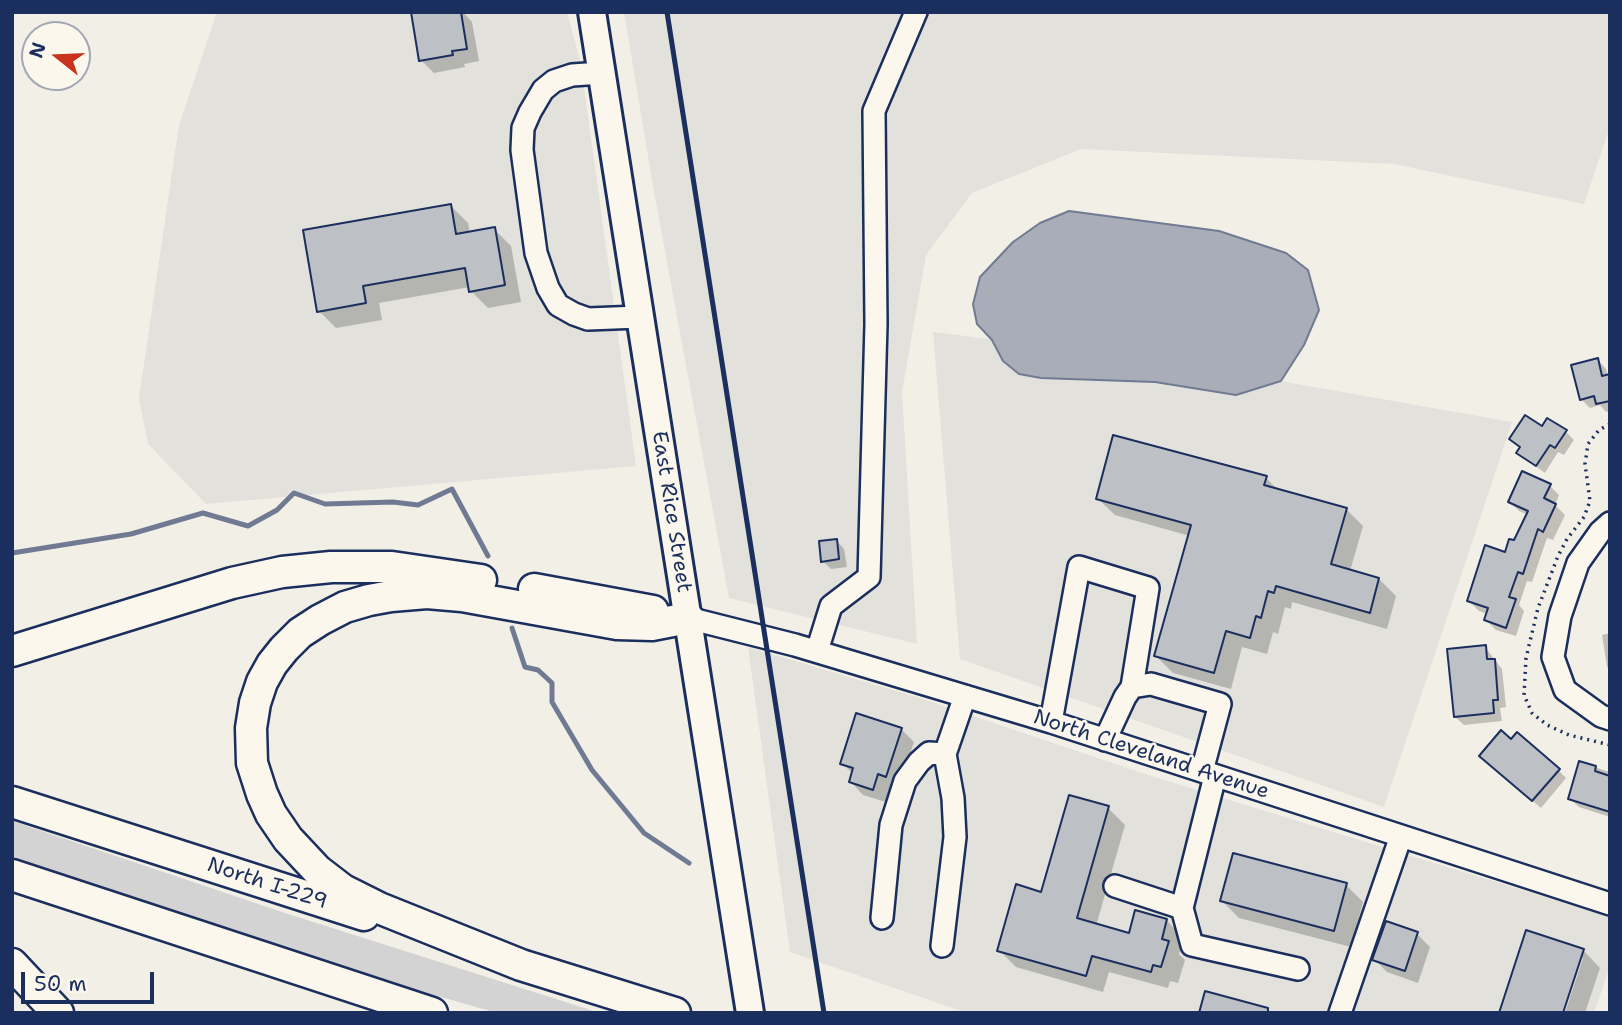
<!DOCTYPE html>
<html>
<head>
<meta charset="utf-8">
<style>
  body { margin:0 }
  #map { position:relative; width:1622px; height:1025px; overflow:hidden; background:#f2efe6; font-family:"Shantell Sans",sans-serif }
  canvas { display:block }
  .frame { position:absolute; inset:0; border:14px solid #1b2f5e; pointer-events:none }
  .north { position:absolute; left:21px; top:21px; width:70px; height:70px; box-sizing:border-box; background:#fbf7ec; border:2px solid #a1a7b3; border-radius:50%; rotate:288deg; font-size:19px; font-weight:700; line-height:28px; text-align:center; color:#1b2f5e }
  .north::after { content:''; display:block; margin:auto; width:24px; height:32px; background:#c8321e; clip-path:polygon(50% 0,100% 100%,50% 72%,0 100%) }
  .scale { position:absolute; left:21px; top:972px; width:133px; height:32px; box-sizing:border-box; border:4px solid #1b2f5e; border-top:0; padding-left:9px; font-size:21px; line-height:24px; white-space:nowrap; color:#1b2f5e; -webkit-text-stroke:5px #fbf7ec; paint-order:stroke }
</style>
</head>
<body>
<div id="map">
<canvas width="1622" height="1025"></canvas>
<div class="frame"></div>
<div class="north">N</div>
<div class="scale">50 m</div>
</div>
<script>
const ctx = document.querySelector('canvas').getContext('2d');
ctx.lineJoin = 'round';
function fillPath(path, color) {
  ctx.fillStyle = color;
  ctx.fill(path, 'evenodd');
}
function toPath(rows) {
  const path = new Path2D();
  for (const r of rows) {
    path.moveTo(r[0], r[1]);
    for (let i = 2; i < r.length; i += 2) path.lineTo(r[i], r[i + 1]);
  }
  return path;
}
function trace(path, color, width, dash) {
  ctx.strokeStyle = color;
  ctx.lineWidth = width;
  ctx.lineCap = dash ? 'butt' : 'round';
  ctx.setLineDash(dash || []);
  ctx.stroke(path);
}
function write(font, color, halo, rows, align = 'center') {
  ctx.font = font + ' "Shantell Sans",sans-serif';
  ctx.lineWidth = 5;
  ctx.setLineDash([]);
  ctx.textBaseline = 'middle';
  ctx.strokeStyle = halo;
  ctx.fillStyle = color;
  for (const [text, x, y, turn = 0] of rows) {
    ctx.save();
    ctx.translate(x, y);
    ctx.rotate((+turn || 0) * Math.PI / 180);
    ctx.textAlign = isNaN(turn) ? turn : align;
    if (halo) ctx.strokeText(text, 0, 0);
    ctx.fillText(text, 0, 0);
    ctx.restore();
  }
}
const built = toPath([
  [217,12,567,12,581,65,636,466,206,504,148,444,139,398,179,125],
  [624,12,1610,12,1610,127,1584,204,1394,164,1081,149,972,193,926,255,902,392,917,644,729,598,653,186],
  [933,332,1161,360,1512,422,1384,807,960,659],
  [748,647,920,698,1142,773,1610,917,1610,966,1594,1013,967,1013,790,952]
]);
const green = toPath([
  [12,821,285,913,600,1013,497,1013,382,980,12,860]
]);
const water = toPath([
  [1069,211,1219,231,1286,253,1308,270,1319,310,1304,345,1281,381,1236,395,1155,382,1041,378,1019,374,1003,361,992,340,977,324,973,304,980,277,1013,242,1040,223,1069,211]
]);
const shadow = toPath([
  [463,12,472,22,479,61,464,64,465,67,434,73,421,60,413,13],
  [451,206,468,223,470,234,494,229,511,246,521,302,488,308,471,291,470,287,379,303,382,320,336,328,319,311],
  [1598,360,1606,369,1608,376,1610,376,1610,411,1606,412,1600,405,1590,408,1581,399],
  [1542,428,1566,432,1574,440,1564,455,1558,452,1545,473,1518,453,1521,448,1511,439],
  [1266,478,1279,491,1346,509,1363,526,1350,571,1379,579,1396,596,1387,629,1292,602,1291,609,1285,607,1278,634,1273,632,1267,654,1242,647,1231,689,1173,673,1156,656,1190,536,1115,515,1097,498],
  [1550,486,1559,495,1555,505,1565,515,1553,540,1547,538,1532,582,1527,581,1519,605,1524,611,1516,636,1496,630,1486,620,1488,614,1479,611,1469,601,1515,543,1528,515,1519,511,1510,502],
  [836,540,844,549,847,567,831,569,823,561],
  [1610,633,1610,669,1607,667,1602,635],
  [1485,647,1502,669,1506,707,1500,708,1502,721,1464,725,1455,717],
  [901,729,914,742,899,788,891,786,886,802,863,795,851,782,853,774,842,763],
  [1512,741,1558,770,1566,778,1541,808,1490,764],
  [1581,763,1610,772,1610,817,1579,807,1570,799],
  [1108,808,1125,825,1096,926,1130,935,1167,921,1184,938,1179,954,1185,960,1178,983,1170,981,1168,988,1109,972,1103,992,1016,967,999,950],
  [1346,885,1363,902,1351,947,1239,918,1222,901],
  [1417,934,1430,947,1418,983,1387,972,1374,959],
  [1583,950,1600,968,1585,1013,1565,1013,1583,958,1579,958]
]);
const stream = toPath([
  [12,553,131,534,203,513,248,526,277,510,294,493,325,504,393,502,418,505,452,489,488,556],
  [512,628,525,667,538,670,552,683,552,702,592,770,644,833,689,863]
]);
const building = toPath([
  [411,12,461,12,467,49,452,51,453,55,419,61,411,12],
  [451,204,456,234,495,227,505,285,469,292,465,268,363,286,366,303,317,312,303,230,451,204],
  [1598,358,1602,376,1610,374,1610,401,1596,404,1594,396,1580,400,1571,365,1598,358],
  [1525,415,1542,426,1547,418,1567,430,1555,448,1550,445,1536,466,1516,453,1520,447,1509,439,1525,415],
  [1113,435,1267,476,1264,485,1347,508,1331,564,1379,578,1370,613,1276,586,1274,593,1268,591,1261,618,1256,616,1250,638,1226,631,1214,673,1154,656,1191,525,1096,499,1113,435],
  [1522,471,1551,484,1544,498,1556,504,1543,532,1538,529,1523,574,1518,572,1509,597,1516,599,1506,628,1484,620,1488,608,1467,601,1485,545,1505,552,1509,539,1514,540,1528,511,1508,502,1522,471],
  [837,539,839,559,821,562,819,541,837,539],
  [1486,645,1487,659,1495,659,1498,700,1493,700,1494,713,1454,717,1447,649,1486,645],
  [856,713,902,728,886,777,878,774,873,790,849,782,853,768,840,764,856,713],
  [1501,730,1511,739,1517,732,1560,769,1532,801,1479,756,1501,730],
  [1579,761,1596,766,1595,771,1610,776,1610,812,1568,799,1579,761],
  [1069,795,1109,806,1077,918,1129,933,1135,910,1167,919,1162,939,1169,941,1161,967,1153,965,1151,972,1092,956,1086,976,997,951,1016,884,1041,892,1069,795],
  [1233,853,1347,883,1334,931,1220,901,1233,853],
  [1386,921,1418,932,1405,971,1372,960,1386,921],
  [1526,930,1584,949,1563,1013,1499,1013,1526,930],
  [1205,991,1268,1008,1268,1013,1199,1013,1205,991]
]);
const path = toPath([
  [1610,424,1599,430,1588,444,1585,464,1590,501,1584,517,1567,539,1558,556,1538,608,1526,658,1524,695,1532,713,1547,725,1569,735,1610,745]
]);
const minor = toPath([
  [602,73,572,75,554,81,543,90,530,112,523,128,522,150,536,253,548,288,558,305,574,314,588,319,639,317],
  [1610,523,1600,532,1578,563,1560,616,1553,657,1565,690,1601,716,1610,719],
  [688,618,795,645,1051,722,1610,904],
  [817,651,831,606,869,577,876,324,874,111,916,12],
  [1051,722,1079,567,1148,588,1132,687],
  [1105,740,1125,697,1132,687,1151,684,1220,704,1202,771],
  [1215,776,1182,908,1192,945,1298,969],
  [1115,886,1182,908],
  [882,918,891,825,905,781,919,762,929,753,945,754],
  [942,946,955,837,953,798,945,754,965,696],
  [1340,1013,1401,836]
]);
const major = toPath([
  [592,12,750,1013]
]);
const highway = toPath([
  [534,589,653,611],
  [12,651,232,583,282,572,331,567,392,567,481,580],
  [12,802,364,915],
  [12,875,432,1013],
  [12,964,58,1013],
  [675,1013,521,965,379,908,343,890,317,870,288,839,271,814,262,794,252,763,251,728,255,703,262,682,272,664,284,649,300,633,320,620,345,607,369,600,391,596,427,593,462,596,617,624,652,625,688,618]
]);
const rail = toPath([
  [667,12,824,1013]
]);
const streetNames = [
  ["East Rice Street",671,512,81],
  ["North Cleveland Avenue",1151,755,18],
  ["North I-229",267,884,18]
];
fillPath(built, '#e2e1dc');
fillPath(green, '#d2d3d2');
fillPath(water, '#a9adb7');
trace(water, '#707b93', 2);
fillPath(shadow, '#0003');
trace(stream, '#707b93', 5);
fillPath(building, '#bdc0c4');
trace(building, '#1b2f5e', 2);
trace(minor, '#1b2f5e', 26);
trace(major, '#1b2f5e', 32);
trace(highway, '#1b2f5e', 35);
trace(path, '#1b2f5e', 3.5, [2, 5]);
trace(minor, '#fbf7ec', 21);
trace(major, '#fbf7ec', 26);
trace(highway, '#fbf7ec', 30);
trace(rail, '#1b2f5e', 5);
write('21px', '#1b2f5e', '#fbf7ec', streetNames);
</script>
</body>
</html>
